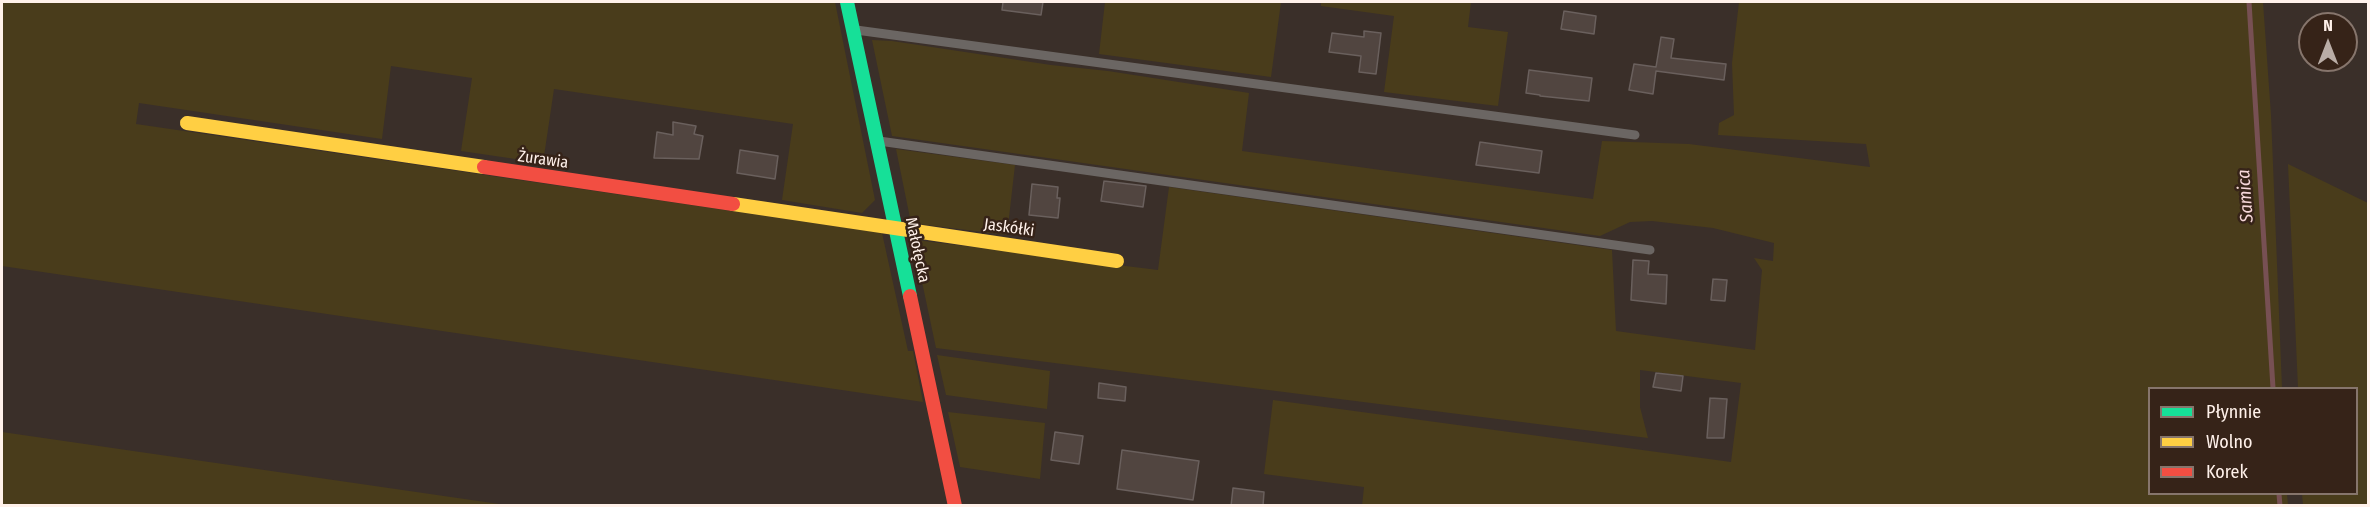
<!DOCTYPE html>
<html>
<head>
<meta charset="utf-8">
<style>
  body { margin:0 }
  #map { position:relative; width:2370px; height:507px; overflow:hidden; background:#3a2f29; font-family:"Fira Sans Condensed",sans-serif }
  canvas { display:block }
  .frame { position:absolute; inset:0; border:3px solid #fff1ea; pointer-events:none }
  .legend { position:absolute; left:2148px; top:387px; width:210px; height:108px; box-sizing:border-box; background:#362318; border:2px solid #86756c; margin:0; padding:8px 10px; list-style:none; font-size:18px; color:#fff1ea }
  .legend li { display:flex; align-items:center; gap:12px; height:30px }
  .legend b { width:30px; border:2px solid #86756c }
  .north { position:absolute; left:2298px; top:12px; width:60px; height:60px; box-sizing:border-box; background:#362318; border:2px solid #86756c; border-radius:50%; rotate:0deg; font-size:16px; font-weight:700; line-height:24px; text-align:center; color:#fff1ea }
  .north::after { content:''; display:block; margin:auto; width:21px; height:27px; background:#baada6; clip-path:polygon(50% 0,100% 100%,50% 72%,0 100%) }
</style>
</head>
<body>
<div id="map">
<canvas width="2370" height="507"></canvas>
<div class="frame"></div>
<ul class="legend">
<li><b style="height:8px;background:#16e098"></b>Płynnie</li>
<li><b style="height:8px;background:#ffcf43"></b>Wolno</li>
<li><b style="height:8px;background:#f24e42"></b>Korek</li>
</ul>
<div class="north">N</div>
</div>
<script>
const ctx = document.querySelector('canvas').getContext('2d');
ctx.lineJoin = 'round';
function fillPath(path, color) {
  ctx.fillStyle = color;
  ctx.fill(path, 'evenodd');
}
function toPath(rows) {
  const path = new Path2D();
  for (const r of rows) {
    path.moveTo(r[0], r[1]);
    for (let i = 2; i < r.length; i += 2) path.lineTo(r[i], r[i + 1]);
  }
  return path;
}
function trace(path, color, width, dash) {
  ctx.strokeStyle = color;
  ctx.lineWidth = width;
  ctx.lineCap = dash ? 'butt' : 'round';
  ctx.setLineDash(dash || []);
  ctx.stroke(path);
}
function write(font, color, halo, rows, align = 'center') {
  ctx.font = font + ' "Fira Sans Condensed",sans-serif';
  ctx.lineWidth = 5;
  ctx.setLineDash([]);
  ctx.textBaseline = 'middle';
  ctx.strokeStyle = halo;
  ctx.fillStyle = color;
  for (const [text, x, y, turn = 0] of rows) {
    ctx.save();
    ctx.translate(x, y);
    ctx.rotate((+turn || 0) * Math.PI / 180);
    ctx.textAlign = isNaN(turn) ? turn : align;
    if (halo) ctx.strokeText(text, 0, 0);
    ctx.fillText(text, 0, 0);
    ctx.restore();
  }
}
const green = toPath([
  [2,2,835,2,875,200,862,213,782,200,793,124,554,89,543,163,461,151,472,78,391,66,382,139,139,103,136,124,882,233,908,351,913,351,923,402,2,266],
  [1105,2,1281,2,1271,77,1099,54],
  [1321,2,1471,2,1468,27,1508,32,1498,106,1384,92,1394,16,1321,6],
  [1739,2,2263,2,2271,115,2282,388,2150,388,2150,494,2287,494,2288,505,1362,506,1364,487,1264,474,1273,400,1731,462,1741,383,1640,370,1640,407,1648,438,936,348,914,244,916,240,1158,270,1169,187,1612,250,1616,331,1755,350,1762,270,1754,258,1773,261,1774,243,1713,228,1652,221,1630,222,1600,236,892,136,872,40,892,41,1051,65,1108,71,1249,93,1242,151,1593,199,1602,141,1689,144,1870,167,1866,144,1718,135,1719,123,1734,115,1732,63],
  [896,149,1015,165,1007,235,911,223],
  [2288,164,2368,203,2368,505,2303,505,2302,494,2356,494,2356,388,2298,388],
  [937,355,1050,371,1047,409,946,395],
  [948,412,1045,423,1040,479,960,467],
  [2,432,506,505,2,505]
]);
const stream = toPath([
  [2249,2,2273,388],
  [2279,494,2280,506]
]);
const building = toPath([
  [1003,2,1043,2,1041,15,1002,10,1003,2],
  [1564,11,1596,16,1594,34,1561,29,1564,11],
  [1364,31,1381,33,1376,74,1359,72,1361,56,1329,52,1332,33,1364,37,1364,31],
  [1661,37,1674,39,1671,58,1726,64,1724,80,1656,71,1653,94,1629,90,1634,64,1656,67,1661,37],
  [1529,70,1592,78,1589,101,1540,96,1540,95,1526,93,1529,70],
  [673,122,696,126,694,134,703,136,699,159,654,158,657,132,673,135,673,122],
  [1480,142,1542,151,1539,173,1476,165,1480,142],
  [740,150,778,156,775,179,737,173,740,150],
  [1104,181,1146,186,1143,207,1101,201,1104,181],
  [1032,184,1058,187,1057,198,1060,198,1058,218,1029,215,1032,184],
  [1633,260,1649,261,1648,274,1667,275,1666,304,1631,300,1633,260],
  [1713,279,1727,280,1725,301,1711,300,1713,279],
  [1656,373,1683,376,1681,391,1653,387,1656,373],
  [1099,383,1126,387,1125,401,1098,398,1099,383],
  [1710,398,1727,399,1724,438,1707,438,1710,398],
  [1055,432,1083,436,1079,464,1051,460,1055,432],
  [1122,450,1199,461,1193,500,1117,489,1122,450],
  [1233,488,1264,492,1263,506,1231,506,1233,488]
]);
const lane = toPath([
  [856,30,1635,135],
  [879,141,1650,250]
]);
const fast = toPath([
  [847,2,910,296]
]);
const slow = toPath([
  [187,123,484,167],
  [733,204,1117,261]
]);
const jam = toPath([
  [484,167,733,204],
  [910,296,955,506]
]);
const streetNames = [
  ["Żurawia",543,160,8],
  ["Jaskółki",1009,228,8],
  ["Małołęcka",917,250,78]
];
const waterNames = [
  ["Samica",2246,196,-94]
];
fillPath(green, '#493c1b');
trace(stream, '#775053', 5);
fillPath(building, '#514540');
trace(building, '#6a605d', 1.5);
trace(lane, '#6b6663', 9);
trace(fast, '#16e098', 14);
trace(slow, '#ffcf43', 14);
trace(jam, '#f24e42', 14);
write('16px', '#fff1ea', '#362318', streetNames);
write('italic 18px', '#f6d7d9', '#362318', waterNames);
</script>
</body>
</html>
